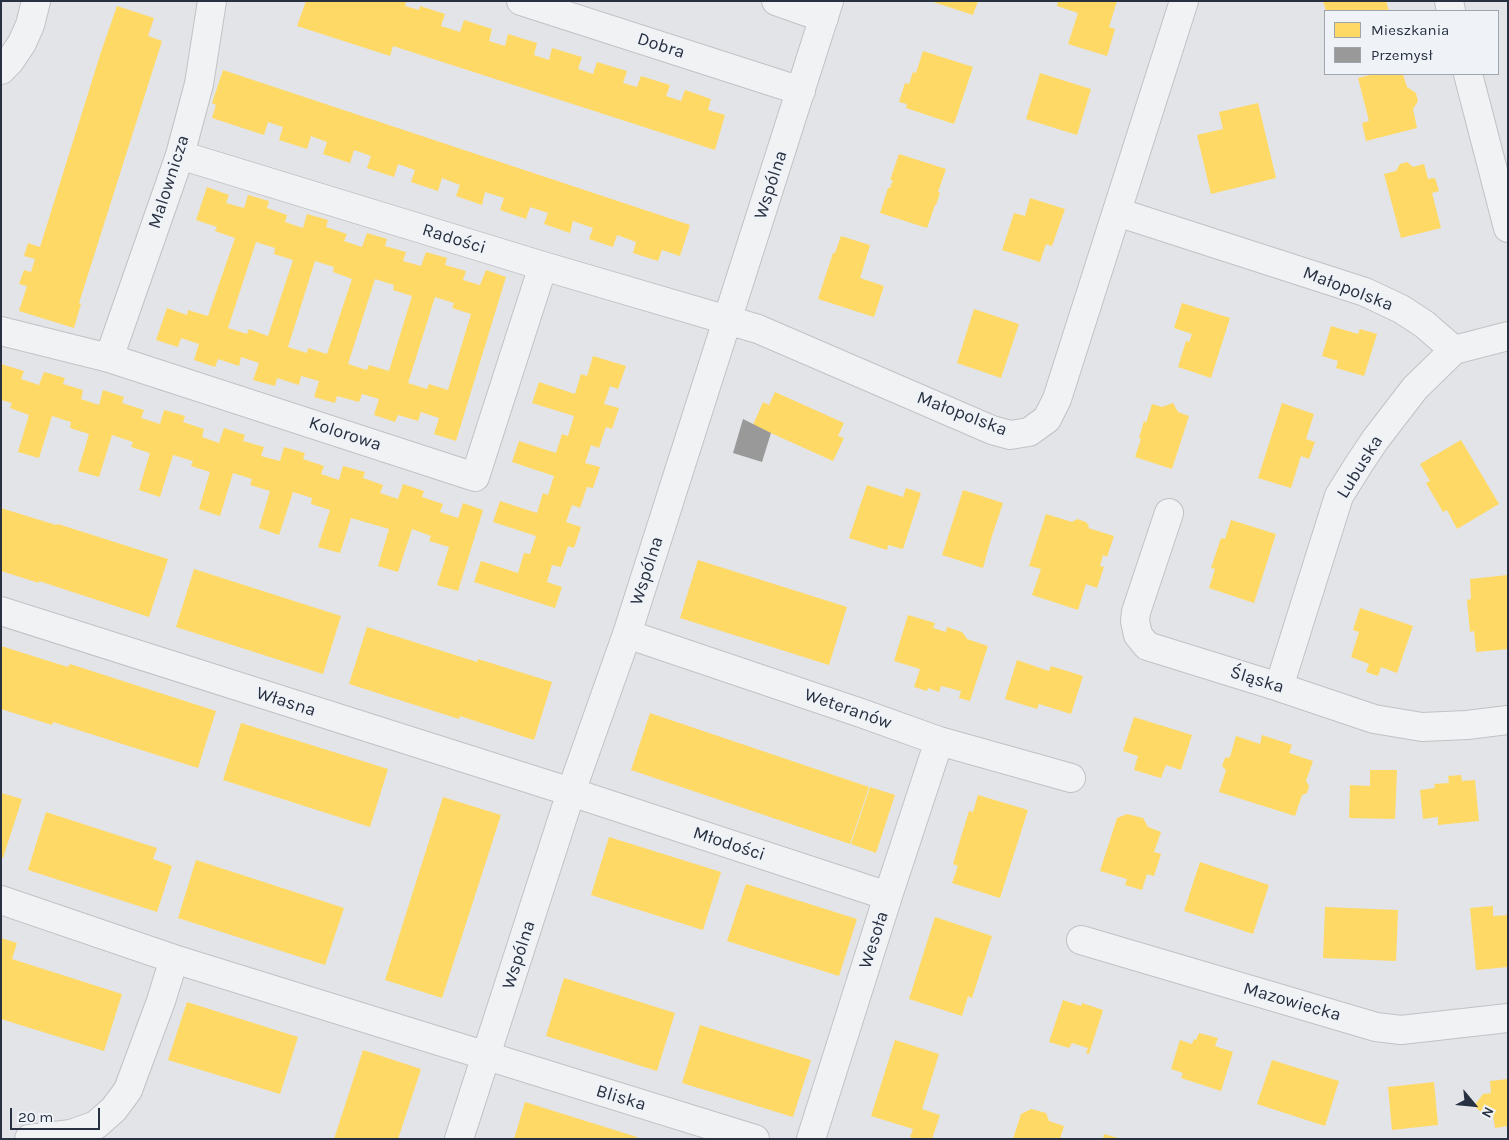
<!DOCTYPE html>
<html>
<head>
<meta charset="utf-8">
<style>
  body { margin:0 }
  #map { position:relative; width:1509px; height:1140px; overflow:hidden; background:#e2e4e7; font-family:Karla,sans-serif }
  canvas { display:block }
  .frame { position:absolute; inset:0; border:2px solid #283141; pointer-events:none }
  .legend { position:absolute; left:1324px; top:10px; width:175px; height:65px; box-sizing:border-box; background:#eff2f7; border:1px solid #9fa5ae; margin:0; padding:6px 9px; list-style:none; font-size:15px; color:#283141 }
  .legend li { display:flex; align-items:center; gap:10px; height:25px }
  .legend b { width:25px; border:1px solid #9fa5ae }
  .north { position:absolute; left:1449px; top:1080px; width:50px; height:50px; -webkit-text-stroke:4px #eff2f7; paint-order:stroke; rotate:118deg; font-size:14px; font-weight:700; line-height:20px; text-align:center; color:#283141 }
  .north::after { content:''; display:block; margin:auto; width:18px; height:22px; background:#283141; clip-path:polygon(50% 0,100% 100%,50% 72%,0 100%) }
  .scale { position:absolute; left:10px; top:1108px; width:90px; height:22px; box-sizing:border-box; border:2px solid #283141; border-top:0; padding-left:6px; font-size:15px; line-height:18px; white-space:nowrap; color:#283141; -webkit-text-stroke:4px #eff2f7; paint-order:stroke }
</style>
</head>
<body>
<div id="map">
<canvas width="1509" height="1140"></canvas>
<div class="frame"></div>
<ul class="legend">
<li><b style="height:14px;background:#ffd966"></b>Mieszkania</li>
<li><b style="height:14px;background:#999"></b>Przemysł</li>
</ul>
<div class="north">N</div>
<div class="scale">20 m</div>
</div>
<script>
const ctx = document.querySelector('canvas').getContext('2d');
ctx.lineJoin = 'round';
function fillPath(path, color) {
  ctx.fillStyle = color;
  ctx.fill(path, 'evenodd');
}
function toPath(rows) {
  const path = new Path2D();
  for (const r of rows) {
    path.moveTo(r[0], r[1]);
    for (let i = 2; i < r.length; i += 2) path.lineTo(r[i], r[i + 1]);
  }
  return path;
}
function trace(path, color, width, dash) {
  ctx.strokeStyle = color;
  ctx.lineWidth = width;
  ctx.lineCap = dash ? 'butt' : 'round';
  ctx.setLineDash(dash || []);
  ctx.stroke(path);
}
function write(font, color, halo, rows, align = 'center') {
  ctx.font = font + ' Karla,sans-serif';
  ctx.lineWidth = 5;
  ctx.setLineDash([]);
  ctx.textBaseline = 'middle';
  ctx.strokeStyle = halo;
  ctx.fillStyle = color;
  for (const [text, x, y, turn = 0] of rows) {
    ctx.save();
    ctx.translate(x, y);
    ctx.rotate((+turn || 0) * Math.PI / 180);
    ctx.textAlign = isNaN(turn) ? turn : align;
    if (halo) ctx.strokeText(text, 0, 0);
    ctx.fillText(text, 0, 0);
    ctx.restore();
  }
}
const homes = toPath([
  [306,1,405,1,406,2,405,6,419,10,420,6,445,14,441,26,460,32,464,20,492,29,489,41,505,46,508,34,537,43,534,55,549,60,552,48,582,57,578,69,593,74,597,62,627,71,623,83,637,87,641,76,670,85,666,96,681,101,685,90,711,99,708,110,725,115,715,150,393,46,390,56,297,26],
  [930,1,978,1,973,15],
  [1058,1,1117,1,1109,27,1115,29,1107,56,1068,44,1078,13,1057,6],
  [1323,1,1386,1,1389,11,1326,11],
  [117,6,154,18,148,36,162,41,79,303,81,304,74,328,19,311,27,286,19,284,24,270,31,272,35,259,24,256,28,243,40,247,101,52],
  [923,51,973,67,954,124,906,108,907,104,899,102,905,83,909,84,913,72,916,73],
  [223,70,690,225,680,256,662,250,658,261,633,253,636,242,617,235,613,247,589,239,593,228,573,221,570,233,544,224,548,213,530,207,526,219,500,210,504,198,485,192,482,205,456,196,460,185,442,178,438,191,411,182,415,170,398,164,394,177,367,168,371,156,354,150,350,163,323,154,327,142,311,136,307,149,279,140,283,127,268,122,264,135,212,118,216,105,212,103],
  [1040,73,1091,89,1077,135,1026,119],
  [1374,74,1403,74,1407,87,1416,93,1418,101,1413,109,1417,128,1366,141,1362,123,1369,121,1358,78],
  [1258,103,1276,178,1211,194,1197,135,1223,129,1219,112],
  [899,154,946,169,938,192,940,193,936,205,935,205,927,228,880,213,888,188,890,188,893,180,890,180],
  [1407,162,1413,167,1424,164,1428,179,1435,178,1439,191,1432,193,1441,228,1401,238,1384,174,1396,171,1400,164],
  [207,187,229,195,226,203,244,208,248,195,269,201,267,208,287,215,285,222,303,228,307,214,328,220,326,227,347,234,344,241,362,247,367,233,387,239,385,246,406,252,403,261,421,266,426,252,447,258,445,265,466,271,463,280,480,285,486,270,506,277,456,441,434,434,439,418,421,412,418,421,398,415,395,422,374,415,379,399,362,394,359,402,337,396,335,403,314,397,319,381,301,376,299,385,277,378,275,386,253,380,259,363,241,357,239,366,218,359,215,367,194,360,199,344,181,338,178,347,156,340,167,308,187,315,188,310,208,316,235,238,215,231,217,227,196,220],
  [256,242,275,248,274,254,293,260,268,336,249,329,247,334,228,328],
  [315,261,334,267,333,272,352,279,327,354,308,348,307,353,288,347],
  [375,279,394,285,393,290,412,296,389,371,369,365,367,370,348,364],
  [435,297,454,303,452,308,471,314,448,390,429,384,427,389,408,383],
  [1030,198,1065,209,1052,246,1046,244,1040,262,1002,250,1014,213,1025,216],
  [841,236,870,245,860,278,884,286,874,317,818,299,833,253,835,253],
  [1182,303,1230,318,1211,378,1178,367,1186,341,1189,342,1192,334,1174,328],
  [974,309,1019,324,1001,378,957,363],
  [1331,326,1358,334,1360,329,1377,334,1364,376,1336,368,1338,361,1322,356],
  [593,356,626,366,618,389,610,386,604,404,619,408,612,429,606,427,599,448,591,445,585,463,600,467,593,488,587,487,580,508,572,505,566,522,581,527,574,548,568,546,561,567,552,565,547,582,562,587,555,608,474,582,481,561,518,573,524,553,530,554,536,536,493,522,500,501,537,513,543,493,548,495,554,476,512,462,519,441,556,453,562,434,568,436,574,416,532,403,539,382,575,394,581,374,587,376],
  [1,364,24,371,21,379,39,385,44,372,65,378,63,384,83,390,81,399,99,405,103,390,124,397,122,403,144,410,141,418,160,424,164,410,185,416,183,422,204,429,202,437,219,443,224,428,245,435,243,441,264,447,261,456,280,461,284,447,305,453,303,459,324,466,321,474,339,480,343,466,365,472,363,478,383,485,380,493,398,499,403,484,424,491,422,497,443,504,440,512,458,518,463,503,483,510,458,591,437,585,449,547,429,541,431,536,412,529,398,572,378,566,389,529,351,518,340,553,318,547,330,510,311,504,312,498,293,492,279,535,259,528,270,491,250,485,252,479,233,473,220,516,199,509,210,472,191,466,193,461,173,455,160,497,139,490,150,453,131,447,133,442,112,435,99,477,78,471,89,434,70,428,71,422,52,416,39,458,18,452,29,415,10,408,12,403,1,400],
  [775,392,844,423,838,436,844,438,833,461,753,425,763,402,769,405],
  [1173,403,1178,412,1189,416,1172,469,1135,457,1141,439,1139,438,1144,421,1146,423,1152,404,1162,407],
  [1282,403,1314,414,1306,439,1315,442,1309,459,1301,456,1291,488,1258,478],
  [1461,440,1499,504,1457,529,1447,510,1443,512,1426,483,1430,481,1420,464],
  [867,485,903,497,906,488,921,493,903,549,888,545,887,550,849,538],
  [963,490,1003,503,991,539,983,568,942,555],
  [1,508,56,525,58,524,168,559,149,617,39,581,39,583,1,571],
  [1046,514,1072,522,1077,519,1086,522,1089,526,1088,528,1114,536,1107,557,1103,555,1100,566,1104,567,1097,588,1086,584,1078,610,1032,595,1041,569,1029,566],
  [1231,520,1276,534,1254,603,1209,588,1215,569,1211,568,1221,538,1225,539],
  [698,560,847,607,829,665,680,618],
  [194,569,341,616,323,674,176,627],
  [1508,575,1508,649,1476,652,1474,631,1470,632,1467,600,1471,599,1470,579],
  [1360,608,1413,626,1397,673,1381,667,1378,676,1366,672,1369,664,1351,657,1359,632,1353,630],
  [908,615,935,623,933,628,946,632,947,627,962,632,967,639,988,646,970,701,959,698,961,691,941,686,939,692,928,688,927,691,914,687,920,669,894,661],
  [367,627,477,662,478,659,552,682,534,740,460,716,459,719,349,684],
  [1,646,68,667,70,664,216,711,198,768,53,722,52,725,1,709],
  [1017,660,1049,671,1051,666,1083,676,1071,714,1039,704,1037,709,1005,699],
  [650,713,869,787,850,844,631,770],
  [1134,717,1192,735,1181,770,1166,765,1161,778,1134,770,1138,756,1123,751],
  [241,723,388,769,370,827,223,780],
  [1262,735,1292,745,1289,753,1313,761,1306,781,1309,786,1307,793,1302,795,1295,816,1219,792,1226,770,1222,766,1225,758,1230,757,1236,736,1260,744],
  [1370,770,1397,770,1395,819,1349,818,1350,785,1370,786],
  [1461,775,1462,781,1475,780,1479,821,1438,825,1438,817,1423,819,1420,790,1435,788,1434,784,1449,783,1448,776],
  [870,787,895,795,876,853,851,844],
  [1,793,22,799,3,858,1,857],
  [978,795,1028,810,1000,898,952,883,958,866,953,864,961,837,969,811,973,812],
  [443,797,501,815,442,998,385,980],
  [46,812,157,848,153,859,172,866,157,912,28,870],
  [1127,814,1143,818,1148,827,1161,832,1154,852,1161,854,1154,876,1147,874,1142,890,1125,885,1127,879,1100,871,1117,818],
  [609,837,721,872,703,930,591,895],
  [196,860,344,908,325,965,178,918],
  [1200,862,1269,885,1253,934,1184,911],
  [746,884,857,919,839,976,727,941],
  [1493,906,1493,916,1508,915,1508,967,1476,970,1470,908],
  [1325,907,1398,910,1396,961,1323,958],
  [935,917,992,936,972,998,968,996,962,1016,909,999],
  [1,938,17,943,12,959,122,994,104,1051,1,1019],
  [564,978,675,1013,657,1071,546,1036],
  [1063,1000,1081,1006,1082,1003,1103,1010,1089,1054,1086,1053,1088,1048,1072,1043,1069,1048,1049,1042],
  [187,1002,298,1037,280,1094,168,1060],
  [700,1025,811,1060,793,1117,682,1083],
  [1199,1033,1218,1038,1215,1046,1233,1052,1221,1091,1181,1078,1183,1073,1171,1069,1180,1040,1192,1044,1194,1039,1196,1040],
  [895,1040,939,1054,922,1109,940,1115,932,1139,915,1139,910,1137,913,1129,871,1116],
  [363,1050,421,1069,398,1139,334,1139],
  [1272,1060,1339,1081,1325,1126,1257,1104],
  [1508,1079,1508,1126,1495,1128,1493,1115,1486,1116,1474,1106,1483,1094,1491,1093,1490,1081],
  [1434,1082,1438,1125,1392,1130,1388,1087],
  [525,1102,637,1137,636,1139,514,1139],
  [1031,1109,1046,1113,1049,1121,1064,1126,1060,1139,1013,1139,1021,1114],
  [1104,1134,1118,1138,1118,1139,1103,1139]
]);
const industry = toPath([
  [743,419,771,433,762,462,733,453]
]);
const street = toPath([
  [521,1,801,91],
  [776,1,824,18],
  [1449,1,1451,11],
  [1,70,10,61,22,43,30,25,36,1],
  [1468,74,1508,228],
  [180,155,543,266,758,329,992,430,1010,435,1029,432,1047,419,1057,399,1184,1],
  [1117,212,1365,292,1401,309,1424,324,1454,350],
  [1,331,109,358,475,477,543,266],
  [109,358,180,155,199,84,212,1],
  [1169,513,1136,612,1135,621,1138,635,1147,646,1279,687,1374,719,1422,727,1467,725,1508,720],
  [1,611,571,792,888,896],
  [627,634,861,713,939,741,1071,778],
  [1279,687,1339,496,1359,464,1375,440,1415,388,1454,350,1508,336],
  [1,900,174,959,755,1139],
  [1081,940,1376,1027,1401,1030,1508,1018],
  [29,1139,71,1134,96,1125,114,1109,128,1090,161,1001,174,959],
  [459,1139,571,792,627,634,829,1],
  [811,1139,888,896,939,741]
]);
const streetNames = [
  ["Dobra",661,46,18],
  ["Malownicza",169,182,-72],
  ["Wspólna",771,185,-72],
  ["Radości",454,239,17],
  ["Małopolska",1348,289,21],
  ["Małopolska",962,414,21],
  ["Kolorowa",345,434,18],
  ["Lubuska",1360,467,-58],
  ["Wspólna",647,571,-72],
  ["Śląska",1257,680,17],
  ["Własna",286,702,18],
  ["Weteranów",848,709,19],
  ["Młodości",729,844,18],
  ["Wesoła",874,940,-72],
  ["Wspólna",519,955,-72],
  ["Mazowiecka",1292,1002,16],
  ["Bliska",621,1098,17]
];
fillPath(homes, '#ffd966');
fillPath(industry, '#999');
trace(street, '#c0c2c5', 30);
trace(street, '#f1f2f4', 28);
write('18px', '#283141', '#eff2f7', streetNames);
</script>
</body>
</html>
